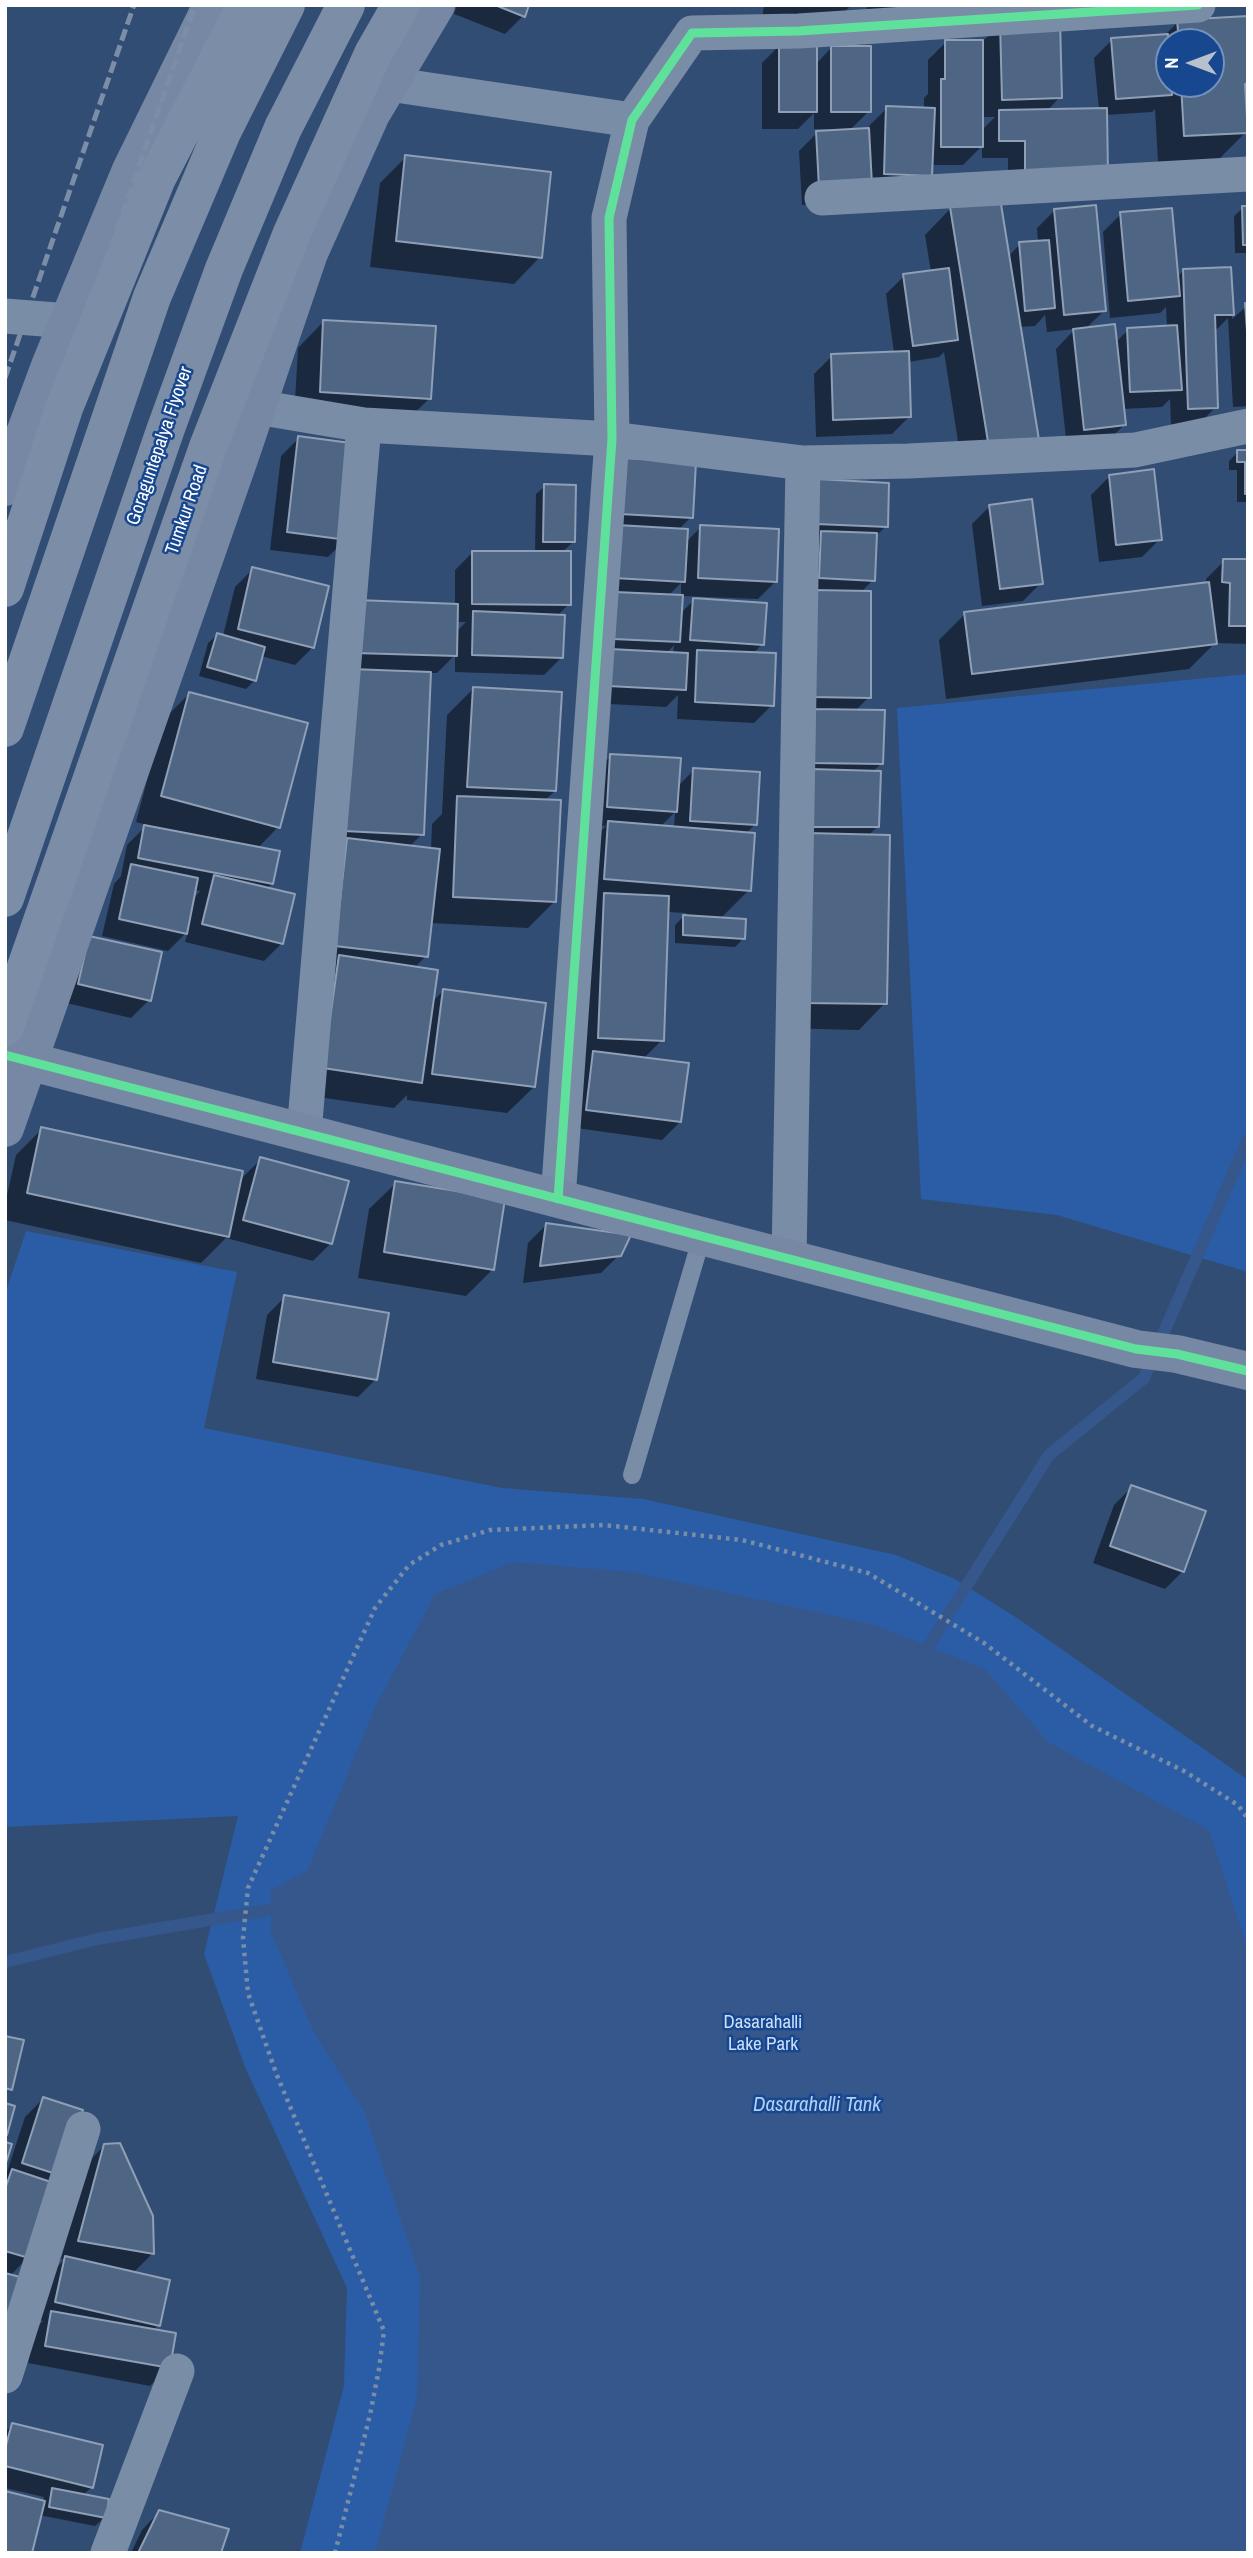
<!DOCTYPE html>
<html>
<head>
<meta charset="utf-8">
<style>
  body { margin:0 }
  #map { position:relative; width:1253px; height:2558px; overflow:hidden; background:#324d74; font-family:"Archivo Narrow",sans-serif }
  canvas { display:block }
  .frame { position:absolute; inset:0; border:7px solid #fff; pointer-events:none }
  .north { position:absolute; left:1155px; top:28px; width:70px; height:70px; box-sizing:border-box; background:#17478f; border:2px solid #7491bc; border-radius:50%; rotate:270deg; font-size:19px; font-weight:700; line-height:28px; text-align:center; color:#fff }
  .north::after { content:''; display:block; margin:auto; width:24px; height:32px; background:#b7c1ce; clip-path:polygon(50% 0,100% 100%,50% 72%,0 100%) }
</style>
</head>
<body>
<div id="map">
<canvas width="1253" height="2558"></canvas>
<div class="frame"></div>
<div class="north">N</div>
</div>
<script>
const ctx = document.querySelector('canvas').getContext('2d');
ctx.lineJoin = 'round';
function fillPath(path, color) {
  ctx.fillStyle = color;
  ctx.fill(path, 'evenodd');
}
function toPath(rows) {
  const path = new Path2D();
  for (const r of rows) {
    path.moveTo(r[0], r[1]);
    for (let i = 2; i < r.length; i += 2) path.lineTo(r[i], r[i + 1]);
  }
  return path;
}
function trace(path, color, width, dash) {
  ctx.strokeStyle = color;
  ctx.lineWidth = width;
  ctx.lineCap = dash ? 'butt' : 'round';
  ctx.setLineDash(dash || []);
  ctx.stroke(path);
}
function write(font, color, halo, rows, align = 'center') {
  ctx.font = font + ' "Archivo Narrow",sans-serif';
  ctx.lineWidth = 5;
  ctx.setLineDash([]);
  ctx.textBaseline = 'middle';
  ctx.strokeStyle = halo;
  ctx.fillStyle = color;
  for (const [text, x, y, turn = 0] of rows) {
    ctx.save();
    ctx.translate(x, y);
    ctx.rotate((+turn || 0) * Math.PI / 180);
    ctx.textAlign = isNaN(turn) ? turn : align;
    if (halo) ctx.strokeText(text, 0, 0);
    ctx.fillText(text, 0, 0);
    ctx.restore();
  }
}
const green = toPath([
  [1248,674,1248,1272,1057,1215,921,1199,897,708],
  [26,1231,237,1272,204,1428,502,1488,643,1499,896,1555,955,1579,1017,1618,1248,1780,1248,2553,300,2553,344,2386,347,2288,245,2067,204,1954,238,1816,5,1827,5,1294]
]);
const water = toPath([
  [513,1562,633,1572,875,1625,985,1669,1048,1742,1209,1830,1248,1950,1248,2553,375,2553,417,2397,420,2277,365,2113,313,2031,271,1932,271,1890,307,1871,376,1705,435,1594]
]);
const shadow = toPath([
  [457,5,527,5,523,16,505,34,454,14],
  [764,5,851,5,838,19,762,19],
  [867,5,929,5,867,15],
  [1248,18,1248,108,1244,108,1246,132,1219,159,1158,162,1155,109,1152,112,1105,115,1008,194,1008,158,982,158,982,146,963,165,931,165,913,193,852,202,802,205,799,151,817,133,831,132,831,129,814,129,814,113,798,129,762,129,762,63,780,45,816,64,832,47,869,111,849,131,869,130,869,126,887,108,924,110,924,98,928,94,928,60,946,42,983,41,998,26,1058,22,1060,97,1047,111,1099,110,1094,58,1112,40,1164,36,1178,22],
  [1169,42,1211,42,1211,84,1169,84],
  [981,117,995,117,981,131],
  [406,157,540,257,514,284,370,267,380,183],
  [951,208,1008,257,1020,244,1038,243,1037,228,1055,210,1105,310,1085,329,1115,343,1128,330,1167,327,1166,307,1160,313,1110,318,1103,232,1121,214,1177,277,1184,270,1230,268,1232,319,1248,305,1248,406,1233,407,1228,318,1214,332,1216,407,1198,425,1171,426,1170,399,1162,407,1123,409,1124,425,1106,443,1067,447,1056,349,1075,329,1047,332,1045,315,1035,326,1019,327,1037,439,963,473,944,352,939,357,908,362,910,416,892,434,816,437,814,374,832,356,894,353,886,294,904,276,931,272,925,235],
  [1243,208,1248,208,1248,253,1235,253,1234,216],
  [324,321,430,398,403,424,294,418,298,348],
  [299,438,346,539,328,557,270,550,281,456],
  [1238,452,1248,452,1248,502,1237,502,1237,470,1229,470,1229,461],
  [1109,477,1160,539,1142,557,1099,562,1091,495],
  [606,478,691,517,678,530,686,542,701,527,776,581,758,599,681,596,681,583,668,596,680,614,694,600,762,644,753,654,772,705,754,723,677,719,678,695,666,707,590,703],
  [674,645,673,654,666,654],
  [545,486,573,542,561,553,569,604,557,616,562,657,544,675,455,672,455,655,437,673,430,673,422,834,409,847,431,850,432,824,442,814,447,715,473,689,555,791,544,801,554,902,528,928,430,923,426,956,414,968,432,1002,443,991,534,1087,507,1113,407,1100,407,1095,394,1108,297,1094,340,620,455,605,455,570,473,552,535,553,536,494],
  [456,622,466,622,456,632],
  [801,499,886,526,875,537,873,580,861,592,869,697,855,711,882,763,872,772,877,827,868,836,885,1003,859,1030,779,1028],
  [990,506,1041,583,1023,601,982,606,972,524],
  [1224,561,1248,561,1248,644,1215,643,1189,669,946,699,939,640,965,614,1206,584,1206,579],
  [253,569,313,647,295,665,261,656,254,681,246,689,199,676,208,643,217,635,223,636,235,587],
  [189,694,278,827,257,849,272,884,266,889,282,943,264,961,185,942,188,931,168,951,102,936,114,884,121,876,127,845,147,825,136,822,163,720],
  [194,890,200,891,193,899],
  [611,756,677,787,694,770,755,824,746,834,749,890,720,919,743,939,735,947,675,943,675,925,687,913,667,912,662,1040,643,1059,680,1122,662,1140,569,1127,583,849,606,826,590,825,593,774],
  [675,812,674,828,660,827],
  [89,938,149,1000,131,1018,62,1002],
  [42,1129,240,1180,261,1159,331,1243,313,1261,226,1238,201,1263,5,1220,5,1204,16,1155],
  [396,1183,492,1270,466,1296,358,1278,369,1209],
  [546,1225,619,1255,601,1273,523,1283,528,1243],
  [285,1297,376,1379,358,1397,256,1379,267,1315],
  [1132,1487,1183,1571,1165,1589,1093,1563,1114,1505],
  [43,2099,80,2112,28,2257,10,2276,5,2322,5,2178,25,2117],
  [104,2146,152,2254,133,2273,158,2325,153,2330,168,2368,150,2386,28,2363,34,2330,43,2321,38,2320,48,2276,65,2259,61,2259,86,2164],
  [12,2425,92,2487,83,2495,104,2518,95,2526,39,2515,44,2497,5,2488,5,2432],
  [160,2511,219,2553,131,2553,142,2530]
]);
const stream = toPath([
  [919,1661,1049,1455,1144,1378,1248,1139],
  [5,1962,97,1939,286,1907]
]);
const building = toPath([
  [495,5,529,5,525,17,495,5],
  [1248,16,1248,83,1245,84,1248,133,1184,136,1181,84,1211,84,1211,42,1179,42,1177,20,1248,16],
  [1060,20,1062,98,1002,100,1000,21,1060,20],
  [1168,34,1169,84,1171,84,1172,95,1116,99,1111,38,1168,34],
  [945,40,983,40,983,147,941,147,941,79,945,79,945,40],
  [779,43,817,43,817,112,779,112,779,43],
  [831,46,871,46,871,112,831,112,831,46],
  [886,106,935,108,932,176,884,174,886,106],
  [1107,108,1108,176,1025,176,1025,141,999,141,999,110,1107,108],
  [869,128,872,185,819,188,816,131,869,128],
  [405,155,551,172,542,258,396,241,405,155],
  [1000,198,1039,440,989,448,950,207,1000,198],
  [1096,205,1106,311,1064,315,1054,209,1096,205],
  [1242,206,1248,206,1248,245,1243,245,1242,206],
  [1172,208,1180,296,1128,301,1120,212,1172,208],
  [1049,240,1055,308,1025,311,1019,242,1049,240],
  [1231,267,1234,315,1215,315,1218,408,1188,409,1183,269,1231,267],
  [949,268,958,340,913,346,903,274,949,268],
  [1245,303,1248,303,1248,344,1245,303],
  [323,320,436,326,431,399,320,392,323,320],
  [1115,324,1126,425,1084,430,1073,329,1115,324],
  [1177,325,1182,390,1130,392,1127,328,1177,325],
  [909,351,911,417,833,420,831,354,909,351],
  [298,436,358,444,347,540,287,532,298,436],
  [1237,450,1248,450,1248,494,1245,494,1245,462,1237,462,1237,450],
  [623,458,696,462,693,518,620,514,623,458],
  [1154,469,1162,540,1116,545,1109,475,1154,469],
  [818,479,889,483,888,527,816,524,818,479],
  [544,484,576,485,575,542,543,542,544,484],
  [1032,499,1043,584,1000,589,989,505,1032,499],
  [617,525,688,529,685,582,614,578,617,525],
  [700,525,779,529,777,582,698,578,700,525],
  [821,531,877,533,875,581,819,578,821,531],
  [472,551,571,551,571,605,472,604,472,551],
  [1223,559,1248,559,1248,626,1229,626,1230,583,1222,582,1223,559],
  [252,567,329,586,314,648,238,629,252,567],
  [1209,582,1217,644,972,674,964,612,1209,582],
  [812,590,871,591,871,698,812,697,812,590],
  [615,592,683,595,680,642,613,639,615,592],
  [693,598,767,603,764,645,690,640,693,598],
  [357,600,458,604,457,656,355,653,357,600],
  [473,611,565,615,563,658,472,655,473,611],
  [217,633,265,647,256,681,207,667,217,633],
  [610,649,688,653,686,690,608,686,610,649],
  [697,650,776,653,774,706,695,702,697,650],
  [351,669,431,672,424,835,344,831,351,669],
  [473,687,562,692,556,791,467,787,473,687],
  [189,692,308,723,280,828,161,796,189,692],
  [812,709,885,710,883,764,811,763,812,709],
  [610,754,681,758,677,812,607,807,610,754],
  [693,768,760,772,757,825,690,821,693,768],
  [810,769,881,771,879,827,809,827,810,769],
  [457,796,561,800,556,902,453,897,457,796],
  [608,821,755,833,751,891,604,879,608,821],
  [144,825,280,851,273,884,138,858,144,825],
  [807,833,890,835,887,1004,804,1003,807,833],
  [347,838,440,849,428,957,335,946,347,838],
  [131,864,198,878,187,934,119,919,131,864],
  [214,875,295,894,283,944,202,924,214,875],
  [604,893,669,896,664,1041,598,1038,604,893],
  [683,915,746,919,745,939,683,935,683,915],
  [89,936,162,952,151,1001,78,984,89,936],
  [339,955,438,970,422,1083,323,1068,339,955],
  [443,989,546,1003,535,1087,432,1074,443,989],
  [593,1051,689,1063,681,1122,586,1110,593,1051],
  [41,1127,243,1171,229,1237,27,1193,41,1127],
  [260,1157,349,1181,332,1244,243,1220,260,1157],
  [395,1181,505,1199,494,1270,384,1252,395,1181],
  [546,1223,631,1235,621,1256,540,1266,546,1223],
  [284,1295,389,1313,377,1380,273,1362,284,1295],
  [1131,1485,1206,1511,1184,1572,1110,1546,1131,1485],
  [5,2036,24,2040,12,2090,5,2088,5,2036],
  [43,2097,83,2110,62,2176,22,2163,43,2097],
  [5,2103,15,2106,7,2135,5,2135,5,2103],
  [5,2142,12,2144,5,2166,5,2142],
  [120,2143,153,2216,154,2254,78,2241,104,2144,120,2143],
  [12,2169,54,2183,29,2258,5,2251,5,2189,12,2169],
  [65,2256,170,2280,160,2326,55,2302,65,2256],
  [5,2273,20,2277,5,2328,5,2273],
  [51,2311,176,2333,170,2368,45,2346,51,2311],
  [12,2423,103,2445,93,2488,5,2466,5,2449,12,2423],
  [52,2488,109,2499,106,2518,49,2507,52,2488],
  [5,2491,45,2501,32,2553,5,2553,5,2491],
  [159,2510,229,2529,221,2553,138,2553,159,2510]
]);
const path = toPath([
  [335,2553,370,2415,379,2369,384,2331,276,2073,248,1993,243,1938,248,1888,375,1608,409,1565,441,1545,490,1530,604,1525,742,1540,868,1573,984,1643,1092,1726,1184,1771,1238,1805,1248,1819]
]);
const lane = toPath([
  [632,1475,702,1236]
]);
const street = toPath([
  [389,84,632,120],
  [822,198,1248,174],
  [5,316,69,321],
  [257,407,364,425,612,439,803,463,909,461,1135,450,1248,426],
  [304,1133,364,425],
  [558,1199,612,439,609,218,632,120,692,33,799,31,1198,5],
  [789,1259,803,463],
  [5,2376,83,2129],
  [108,2553,177,2371]
]);
const secondary = toPath([
  [5,487,50,366,131,170,212,5],
  [5,1055,1136,1349,1177,1354,1248,1371],
  [5,1128,239,459,309,253,371,114,436,5]
]);
const highway = toPath([
  [5,588,64,408,157,178,246,5],
  [5,728,152,297,222,132,286,5],
  [5,898,165,431,224,269,283,128,346,5],
  [5,1027,208,447,292,233,373,54,401,5]
]);
const rail = toPath([
  [5,378,134,5],
  [5,552,195,5]
]);
const cycleway = toPath([
  [5,1055,1136,1349,1177,1354,1248,1371],
  [558,1199,612,439,609,218,632,120,692,33,799,31,1198,5]
]);
const streetNames = [
  ["Goraguntepalya Flyover",160,446,-71],
  ["Tumkur Road",187,510,-71]
];
const parkNames = [
  ["Dasarahalli",763,2023],
  ["Lake Park",763,2045]
];
const waterNames = [
  ["Dasarahalli Tank",817,2105]
];
fillPath(green, '#2b5da6');
fillPath(water, '#36578c');
fillPath(shadow, '#0007');
trace(stream, '#36578c', 12);
fillPath(building, '#4f6584');
trace(building, '#8f9fb5', 2);
trace(path, '#798da7', 4.5, [3.5, 5]);
trace(lane, '#798da7', 18);
trace(street, '#798da7', 35);
trace(secondary, '#7688a4', 38);
trace(highway, '#7b8da7', 38);
trace(rail, '#7b8da7', 5, [12, 5]);
trace(cycleway, '#60e19b', 9);
write('19px', '#fff', '#17478f', streetNames);
write('19px', '#cbdffb', '#17478f', parkNames);
write('italic 21px', '#b0cef6', '#17478f', waterNames);
</script>
</body>
</html>
